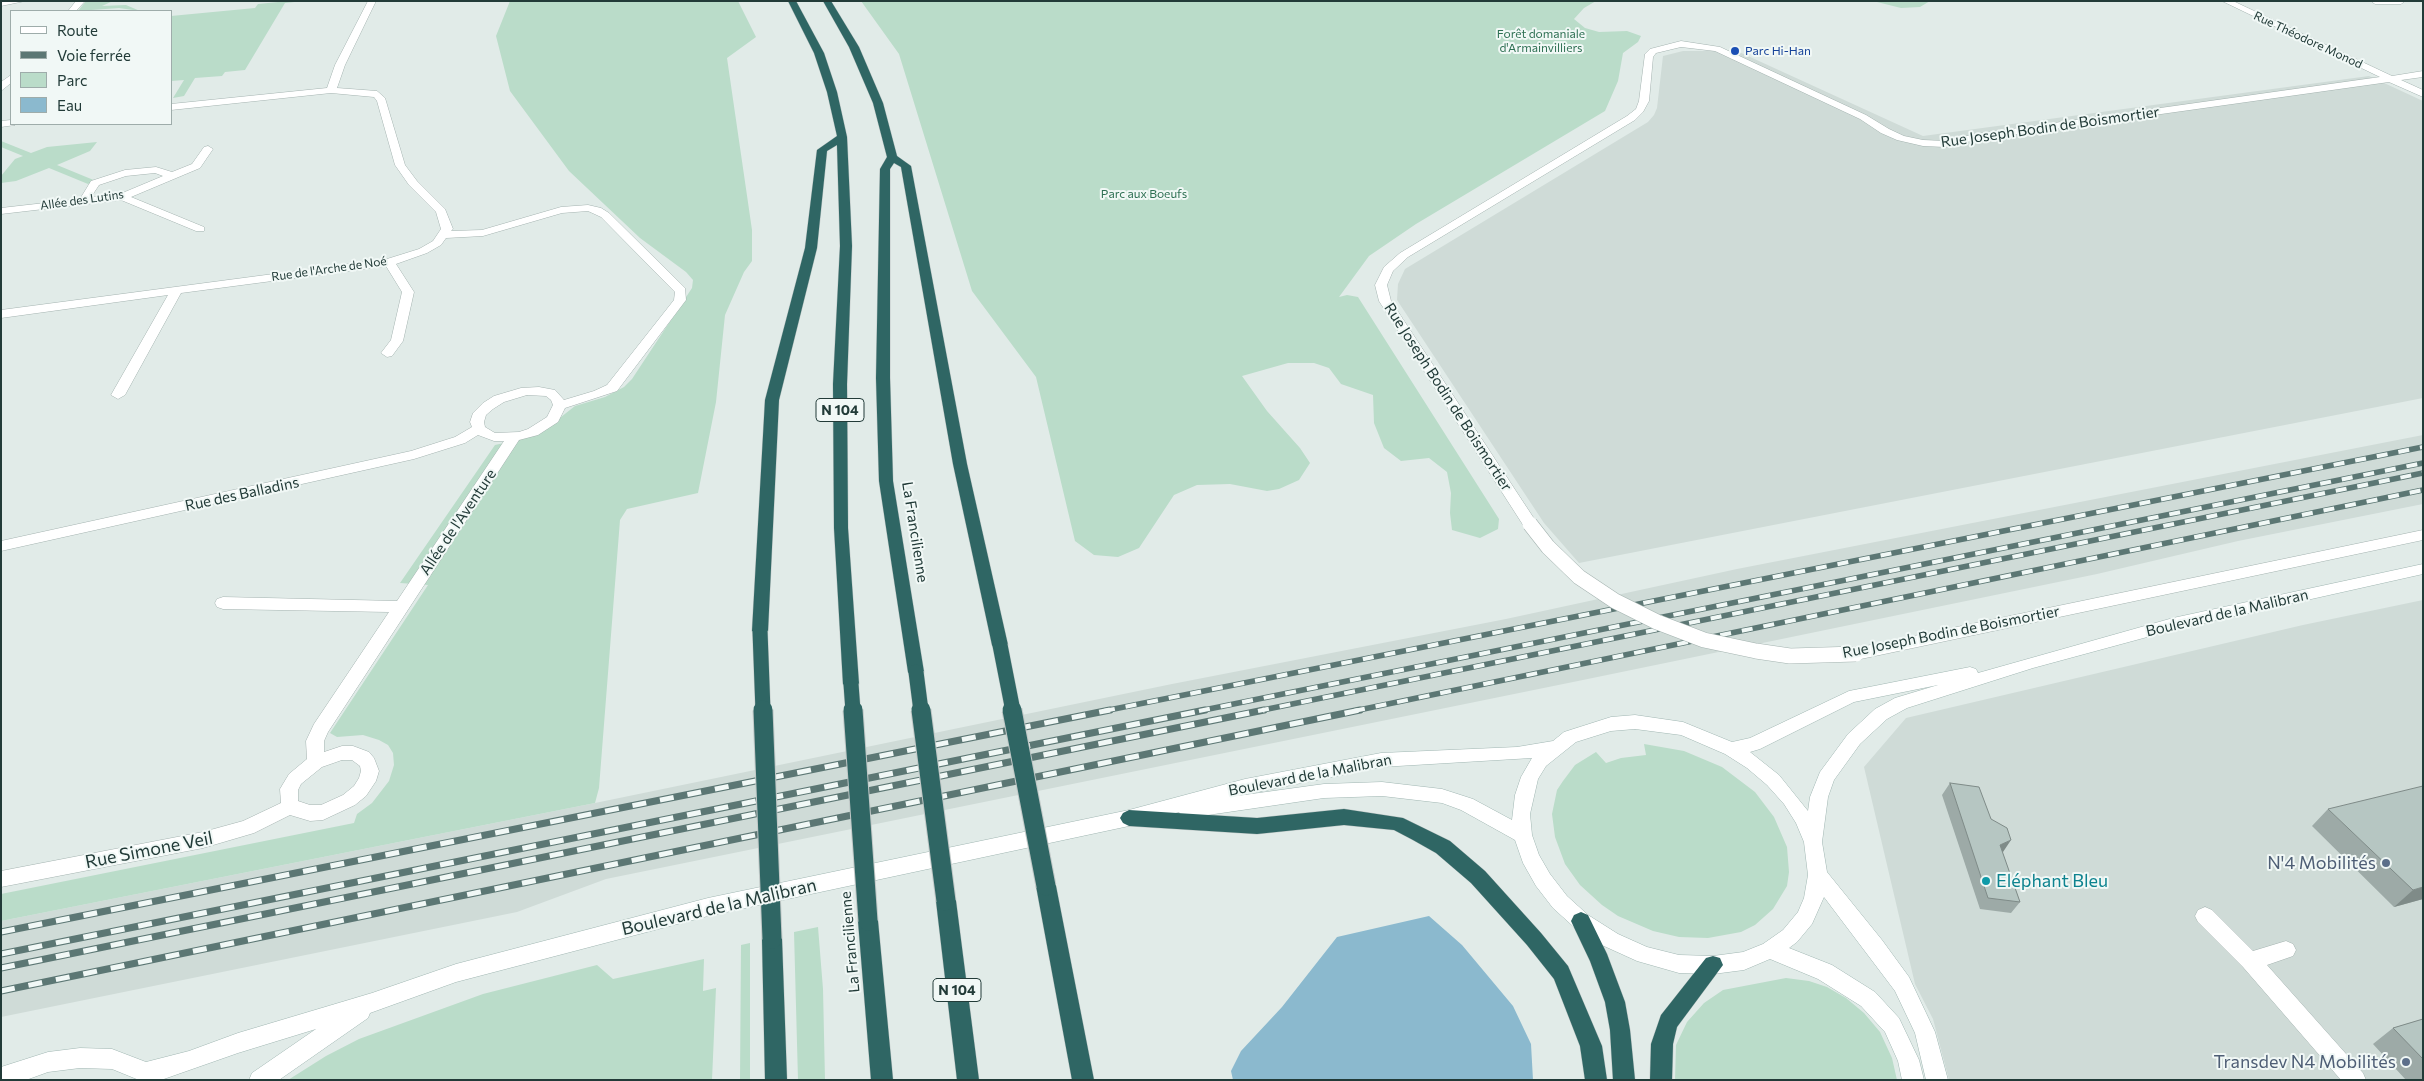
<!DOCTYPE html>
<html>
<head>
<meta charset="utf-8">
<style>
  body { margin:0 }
  #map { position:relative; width:2424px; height:1081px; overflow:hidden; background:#e1ebe8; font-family:Commissioner,sans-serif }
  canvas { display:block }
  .frame { position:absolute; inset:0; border:2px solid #223b38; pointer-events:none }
  .legend { position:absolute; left:10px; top:10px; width:162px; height:115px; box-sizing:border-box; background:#f1f8f6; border:1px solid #9eacaa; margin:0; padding:6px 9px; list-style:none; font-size:15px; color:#223b38 }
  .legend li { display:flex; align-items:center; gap:10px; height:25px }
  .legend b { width:25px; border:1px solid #9eacaa }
</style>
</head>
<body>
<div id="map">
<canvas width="2424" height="1081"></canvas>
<div class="frame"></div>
<ul class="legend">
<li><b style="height:6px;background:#fff"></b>Route</li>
<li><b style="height:6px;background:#5c7774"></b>Voie ferrée</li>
<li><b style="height:14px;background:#badcc9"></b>Parc</li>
<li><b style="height:14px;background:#8bb9ce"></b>Eau</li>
</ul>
</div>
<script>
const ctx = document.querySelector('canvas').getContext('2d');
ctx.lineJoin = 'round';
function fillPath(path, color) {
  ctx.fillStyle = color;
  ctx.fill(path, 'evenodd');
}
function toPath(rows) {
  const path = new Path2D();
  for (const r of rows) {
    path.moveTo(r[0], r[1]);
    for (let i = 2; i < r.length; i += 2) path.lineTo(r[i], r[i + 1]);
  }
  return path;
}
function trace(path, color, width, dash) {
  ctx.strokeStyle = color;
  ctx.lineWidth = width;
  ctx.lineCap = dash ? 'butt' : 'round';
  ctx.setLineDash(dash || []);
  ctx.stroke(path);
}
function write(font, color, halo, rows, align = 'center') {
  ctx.font = font + ' Commissioner,sans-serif';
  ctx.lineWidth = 4;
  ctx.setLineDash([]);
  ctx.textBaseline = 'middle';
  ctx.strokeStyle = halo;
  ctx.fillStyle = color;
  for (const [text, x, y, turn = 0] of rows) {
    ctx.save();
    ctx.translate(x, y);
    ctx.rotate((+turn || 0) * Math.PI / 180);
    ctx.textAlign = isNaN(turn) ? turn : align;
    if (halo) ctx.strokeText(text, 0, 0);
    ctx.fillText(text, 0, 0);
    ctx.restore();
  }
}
const built = toPath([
  [1737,51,1923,136,2369,76,2423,101,2423,398,1579,563,1544,523,1397,300,1398,284,1405,269,1648,122,1654,115,1657,108,1663,56,1683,51],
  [2423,435,2423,504,2238,541,2097,574,1578,681,606,879,517,912,1,1017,1,921,595,803,1172,684,1506,619,1737,569],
  [2423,600,2423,1080,1949,1080,1933,1019,1915,984,1864,767,1906,718,2303,625]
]);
const green = toPath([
  [86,1,113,1,102,6,126,5,140,11,119,8,78,11],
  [288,1,304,1,285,3,245,70,225,72,222,76,195,78,184,96,173,98,184,80,171,81,171,16,255,8,258,4],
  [510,1,738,1,756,37,727,58,752,230,752,261,744,272,725,315,716,402,698,493,627,509,620,520,599,788,595,803,1,921,1,894,354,823,357,814,372,803,389,781,394,765,393,753,388,745,379,740,363,735,337,737,330,733,428,585,400,583,495,445,513,441,561,417,575,406,605,397,624,387,632,379,692,288,693,280,686,272,640,238,569,171,510,91,496,36],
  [861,1,1596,1,1584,8,1574,19,1585,28,1599,32,1627,31,1641,36,1638,42,1623,53,1618,81,1605,111,1416,224,1369,256,1339,297,1347,295,1358,297,1499,519,1498,529,1480,538,1452,530,1450,513,1451,493,1447,472,1429,458,1401,461,1384,448,1374,423,1373,395,1341,384,1329,368,1314,363,1288,363,1242,376,1267,411,1300,448,1310,463,1299,480,1279,489,1267,491,1230,484,1197,485,1174,495,1139,548,1118,557,1094,555,1075,541,1036,377,972,291,899,54],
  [1873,1,1930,1,1920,7,1901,8],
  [1,141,31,153,47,147,97,142,90,151,57,165,96,181,88,184,49,168,16,181,1,183,1,176,15,159,23,156,1,147],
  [1644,744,1684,751,1722,767,1755,792,1774,817,1787,847,1789,872,1787,886,1773,909,1755,925,1741,932,1708,938,1679,937,1653,931,1618,916,1602,905,1580,885,1565,864,1555,837,1552,814,1557,790,1563,781,1575,765,1596,752,1606,763,1621,758,1646,755],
  [818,927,823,989,825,1080,798,1080,794,932],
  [750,943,750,1080,740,1080,741,945],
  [704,959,703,991,716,988,712,1080,288,1080,326,1056,359,1039,483,994,597,965,613,979],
  [1786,978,1809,981,1827,987,1846,998,1864,1013,1880,1032,1892,1058,1897,1080,1675,1080,1676,1045,1687,1022,1704,1003,1723,990]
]);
const water = toPath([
  [1429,916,1462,945,1513,1006,1531,1044,1533,1080,1233,1080,1231,1071,1241,1051,1282,1007,1337,937]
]);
const street = toPath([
  [1,1,25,1,1,6,1,1],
  [76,1,85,1,76,11,68,11,76,1],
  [368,1,376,1,345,65,337,88,377,91,385,98,405,165,417,181,445,209,453,229,451,231,482,230,561,207,588,205,601,208,609,213,685,288,686,300,617,391,565,408,558,422,538,435,519,440,328,732,324,741,324,752,342,746,353,746,369,752,374,758,379,771,376,781,366,796,355,805,323,820,310,821,290,815,254,833,203,848,1,887,1,871,203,832,243,821,281,803,280,789,289,774,307,759,306,741,314,724,389,612,223,609,217,607,215,603,217,599,223,597,397,601,504,441,494,441,478,435,465,443,414,459,1,551,1,541,411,451,455,437,472,427,470,422,473,413,483,403,494,396,521,388,539,387,555,390,564,400,594,391,607,385,674,300,675,292,601,217,588,211,562,213,483,236,446,238,441,245,427,253,396,264,414,292,403,341,392,356,387,357,381,353,391,340,402,292,386,266,181,293,125,395,118,399,111,395,168,295,1,318,1,310,387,259,419,249,433,241,441,229,436,212,409,185,395,165,377,101,374,97,331,93,171,110,171,104,327,88,335,65,368,1],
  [527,395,546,396,551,400,553,405,547,417,528,429,519,432,495,433,485,427,484,422,486,415,493,409,504,402,527,395],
  [342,760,352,760,360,766,361,771,359,778,354,786,343,795,321,805,310,805,298,801,298,790,301,784,322,767,342,760],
  [2222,1,2233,1,2392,76,2423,71,2423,77,2401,80,2423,90,2423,97,2389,82,1976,140,1945,147,1923,146,1897,140,1881,133,1860,119,1715,51,1681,47,1656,53,1653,57,1649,101,1643,112,1635,120,1408,257,1393,271,1387,285,1391,301,1535,520,1537,524,1535,528,1525,528,1379,301,1375,285,1384,267,1400,253,1627,116,1636,109,1639,101,1645,54,1650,49,1681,41,1720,47,1866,115,1889,129,1904,136,1923,140,1945,141,1976,134,2380,77,2222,1],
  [2371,1,2405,1,2401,4,2375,4,2371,1],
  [11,75,11,83,1,91,1,82,11,75],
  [11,120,11,124,15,125,1,127,1,121,11,120],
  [208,146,213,149,200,168,131,197,204,227,204,231,196,231,121,200,1,214,1,208,80,199,91,181,125,170,156,167,172,172,192,164,204,147,208,146],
  [155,173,163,176,120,194,91,197,99,185,126,176,155,173],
  [2423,530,2423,540,1856,660,1850,658,1848,654,1850,650,1856,648,2423,530],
  [2205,907,2212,910,2253,951,2286,941,2293,944,2296,950,2293,956,2267,965,2363,1073,2366,1080,2341,1080,2243,967,2198,922,2195,916,2198,910,2205,907]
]);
const secondary = toPath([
  [2423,564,2423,574,2173,630,2033,668,1907,708,1887,719,1860,744,1834,780,1828,797,1822,842,1827,872,1882,940,1909,977,1935,1032,1948,1080,1926,1080,1915,1033,1895,991,1824,897,1812,924,1797,942,1789,948,1832,965,1875,992,1899,1018,1919,1060,1924,1080,1902,1080,1898,1061,1885,1032,1861,1006,1818,979,1770,959,1744,970,1713,974,1679,973,1637,961,1604,946,1574,927,1553,908,1536,886,1523,863,1515,840,1461,810,1442,803,1382,796,1324,798,1187,818,1181,815,1179,812,1129,826,708,916,456,982,370,1013,368,1018,279,1080,249,1080,252,1073,316,1029,238,1053,161,1080,139,1080,112,1069,80,1068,48,1072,26,1080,1,1080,1,1067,48,1052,80,1048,112,1049,146,1062,189,1051,238,1033,372,993,456,964,708,898,1129,810,1245,779,1381,753,1517,747,1553,741,1564,732,1611,717,1635,715,1683,722,1732,742,1750,738,1849,691,1970,667,1976,669,1978,673,2173,618,2423,564],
  [1938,685,1895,698,1875,709,1848,734,1820,772,1810,797,1808,811,1779,775,1750,752,1760,749,1854,702,1938,685],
  [1635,729,1681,735,1725,754,1747,768,1767,785,1784,804,1796,823,1804,842,1808,875,1804,898,1798,912,1783,930,1763,944,1743,952,1713,956,1679,955,1647,947,1618,934,1588,915,1567,896,1550,874,1539,855,1532,835,1530,814,1538,779,1546,766,1576,742,1611,731,1635,729],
  [1532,758,1521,777,1515,795,1512,820,1473,799,1442,789,1382,782,1324,784,1237,796,1381,767,1532,758]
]);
const highway = toPath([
  [788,1,796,1,824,53,837,92,847,137,852,246,847,384,848,528,859,684,857,688,851,690,845,688,843,684,834,528,833,384,840,246,837,145,827,151,817,248,779,400,768,631,766,635,760,637,754,635,752,631,765,400,805,248,817,150,837,136,827,92,814,53,788,1],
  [823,1,831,1,859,47,883,103,897,156,911,166,967,464,1008,645,1006,649,1000,651,994,649,992,645,953,464,901,167,894,163,890,169,890,378,893,481,924,672,922,676,916,678,910,676,908,672,879,481,876,378,880,169,887,157,873,103,849,47,823,1],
  [1344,809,1403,818,1450,841,1485,871,1541,933,1568,966,1602,1046,1607,1080,1585,1080,1580,1046,1554,979,1527,945,1471,883,1436,853,1413,840,1394,830,1344,825,1257,834,1129,826,1123,823,1120,818,1123,813,1129,810,1257,818,1344,809],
  [1046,878,1053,880,1056,886,1094,1080,1072,1080,1036,886,1039,880,1046,878],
  [946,892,953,895,956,901,979,1080,957,1080,936,901,939,895,946,892],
  [868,912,875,915,878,921,893,1080,871,1080,858,921,861,915,868,912],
  [1581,912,1588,915,1607,954,1625,1002,1630,1030,1635,1080,1613,1080,1610,1030,1605,1002,1590,961,1571,921,1574,915,1581,912],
  [772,930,779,933,782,939,787,1080,765,1080,762,939,765,933,772,930],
  [1713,956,1720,958,1723,965,1677,1027,1673,1044,1672,1080,1650,1080,1651,1044,1661,1015,1706,958,1713,956]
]);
const railFar1 = toPath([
  [1104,711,2423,447],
  [1199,711,2423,463],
  [1258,711,2423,473],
  [1354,711,2423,490]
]);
const rail = toPath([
  [1,932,1110,710],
  [1,954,1205,710],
  [1,968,1264,710],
  [1,991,1360,710]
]);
const streetBridge = toPath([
  [1530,524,1548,547,1579,577,1615,601,1657,622,1704,640,1756,651,1790,656,1856,654]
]);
const highwayBridgeFar1 = toPath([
  [760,631,763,711],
  [1000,645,1013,711],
  [916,672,921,711],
  [851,684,853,711]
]);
const highwayBridge = toPath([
  [763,710,772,939],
  [853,710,868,921],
  [921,710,946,901],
  [1012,710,1046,886]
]);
const wall = toPath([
  [1950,783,2003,852,2002,852,2020,902,2011,913,1980,909,1942,795],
  [2328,809,2423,899,2394,907,2312,826],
  [2423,1019,2423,1080,2406,1080,2373,1044,2393,1028]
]);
const shadedWall = toPath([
  [2011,840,2003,852,1992,857,2000,845],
  [2423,887,2423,899,2394,907,2413,890]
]);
const building = toPath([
  [1950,783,1979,787,1991,819,2007,828,2011,840,2000,845,2020,902,1988,898,1950,783],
  [2423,786,2423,887,2413,890,2328,809,2423,786],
  [2423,1019,2423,1059,2393,1028,2423,1019]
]);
const markers = [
  [1735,51,5,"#1a4fb4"],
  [2386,863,5,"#5c6f8a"],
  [1986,881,5,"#0f9aa8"],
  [2406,1062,5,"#5c6f8a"]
];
const farParknames = [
  ["Forêt domaniale",1541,34],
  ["d'Armainvilliers",1541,48],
  ["Parc aux Boeufs",1144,194]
];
const farStreetnames = [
  ["Rue Théodore Monod",2308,40,25],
  ["Allée des Lutins",82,200,-8],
  ["Rue de l'Arche de Noé",329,269,-8]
];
const farTransitnames = [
  ["Parc Hi-Han",1745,51]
];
const shields = [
  [840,410,48],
  [957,990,48]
];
const shieldNames = [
  ["N 104",840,410],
  ["N 104",957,990]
];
const streetNames = [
  ["Rue Joseph Bodin de Boismortier",2050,127,-8],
  ["Rue Joseph Bodin de Boismortier",1448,397,57],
  ["Rue des Balladins",242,494,-12],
  ["Allée de l'Aventure",458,522,-56],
  ["La Francilienne",915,532,81],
  ["Boulevard de la Malibran",2227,613,-13],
  ["Rue Joseph Bodin de Boismortier",1951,632,-11],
  ["Boulevard de la Malibran",1310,775,-11],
  ["La Francilienne",850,942,-95]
];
const nearStreetnames = [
  ["Rue Simone Veil",149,850,-11],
  ["Boulevard de la Malibran",719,907,-13]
];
const nearServicenames = [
  ["N'4 Mobilités",2376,863],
  ["Transdev N4 Mobilités",2396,1062]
];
const nearCulturenames = [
  ["Eléphant Bleu",1996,881]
];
fillPath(built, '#cfdbd7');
fillPath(green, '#badcc9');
fillPath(water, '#8bb9ce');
trace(street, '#a4b3b0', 1);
trace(secondary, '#a0b6b2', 1);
trace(highway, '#c1c8c7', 1);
fillPath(street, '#fff');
fillPath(secondary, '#fff');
fillPath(highway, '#2f6664');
trace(railFar1, '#5c7774', 5.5);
trace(rail, '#5c7774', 7);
trace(railFar1, '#f1f8f6', 4, [11]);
trace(rail, '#f1f8f6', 5, [14]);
trace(streetBridge, '#a4b3b0', 16, []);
trace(highwayBridgeFar1, '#c1c8c7', 16, []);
trace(highwayBridge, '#c1c8c7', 21, []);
trace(streetBridge, '#fff', 15);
trace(highwayBridgeFar1, '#2f6664', 15);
trace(highwayBridge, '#2f6664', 19);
fillPath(wall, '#9daaa7');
fillPath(shadedWall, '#7f8b88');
fillPath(building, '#b6c6c2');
trace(building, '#7f8b88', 1);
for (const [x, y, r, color] of markers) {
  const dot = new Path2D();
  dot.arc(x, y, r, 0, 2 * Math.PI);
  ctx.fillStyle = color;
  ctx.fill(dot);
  trace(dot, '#f1f8f6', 2);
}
write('12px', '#2e7053', '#f1f8f6', farParknames);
write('12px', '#223b38', '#f1f8f6', farStreetnames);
write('12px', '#164399', '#f1f8f6', farTransitnames, 'left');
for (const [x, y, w] of shields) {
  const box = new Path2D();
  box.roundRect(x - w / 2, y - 11.5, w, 23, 4);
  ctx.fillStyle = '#f1f8f6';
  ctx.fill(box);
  trace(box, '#223b38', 1);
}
write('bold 14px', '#223b38', null, shieldNames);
write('15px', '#223b38', '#f1f8f6', streetNames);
write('18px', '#223b38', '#f1f8f6', nearStreetnames);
write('18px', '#4e5e75', '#f1f8f6', nearServicenames, 'right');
write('18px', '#0d838f', '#f1f8f6', nearCulturenames, 'left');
</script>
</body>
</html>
